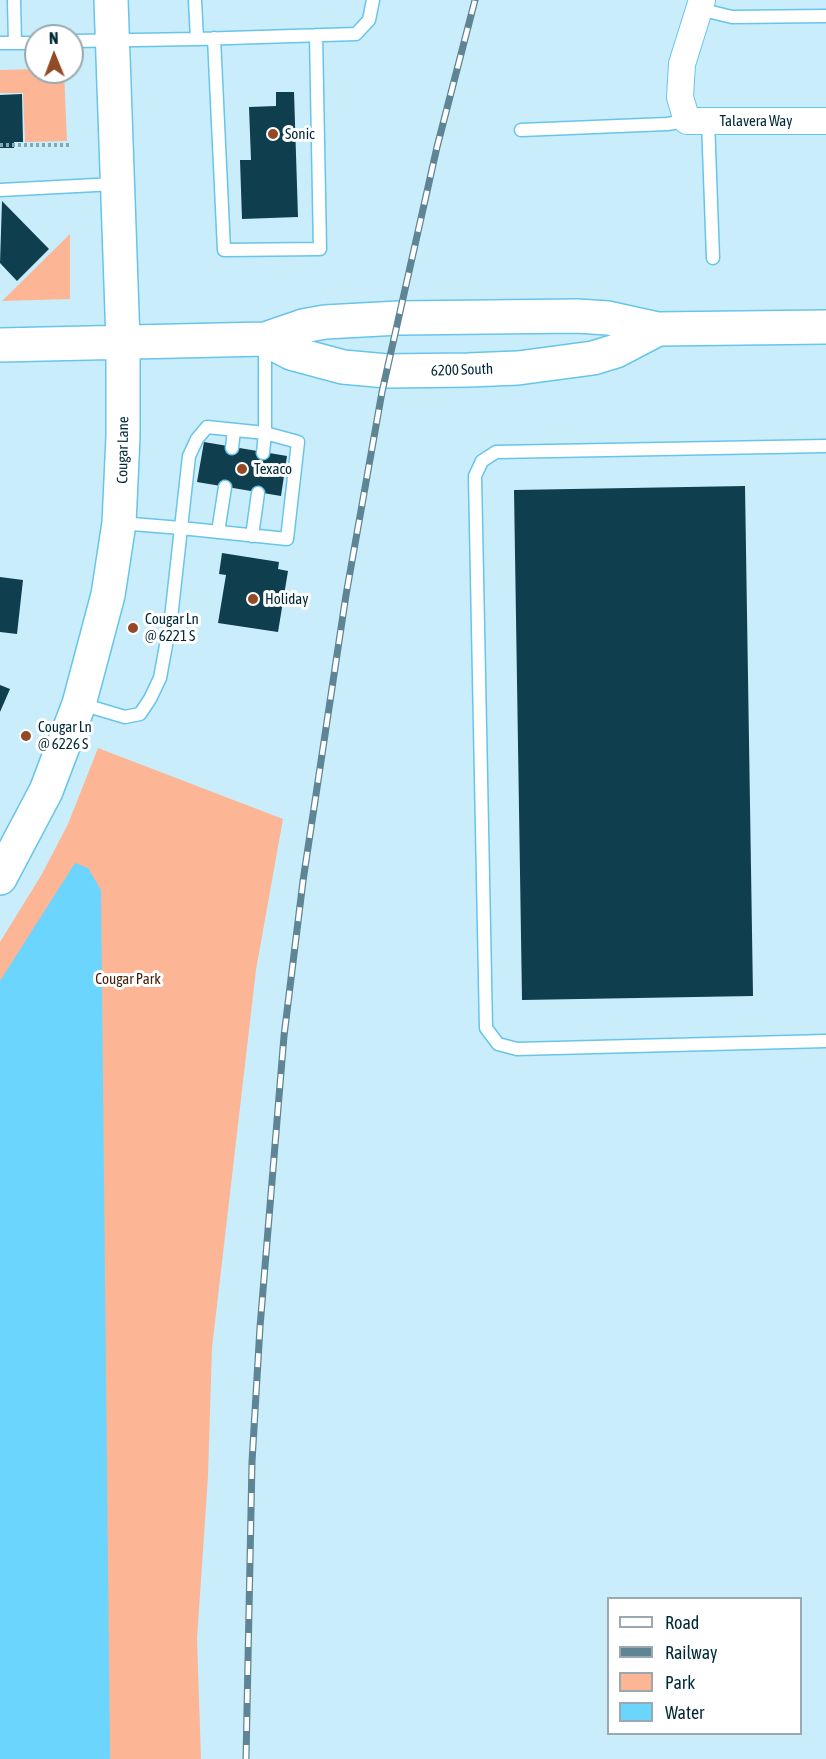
<!DOCTYPE html>
<html>
<head>
<meta charset="utf-8">
<style>
  body { margin:0 }
  #map { position:relative; width:826px; height:1759px; overflow:hidden; background:#caedfc; font-family:"Asap Condensed",sans-serif }
  canvas { display:block }
  .legend { position:absolute; left:607px; top:1597px; width:195px; height:138px; box-sizing:border-box; background:#fff; border:2px solid #99a9af; margin:0; padding:8px 10px; list-style:none; font-size:18px; color:#002836 }
  .legend li { display:flex; align-items:center; gap:12px; height:30px }
  .legend b { width:30px; border:2px solid #99a9af }
  .north { position:absolute; left:24px; top:24px; width:60px; height:60px; box-sizing:border-box; background:#fff; border:2px solid #99a9af; border-radius:50%; rotate:359deg; font-size:16px; font-weight:700; line-height:24px; text-align:center; color:#002836 }
  .north::after { content:''; display:block; margin:auto; width:21px; height:27px; background:#934b27; clip-path:polygon(50% 0,100% 100%,50% 72%,0 100%) }
</style>
</head>
<body>
<div id="map">
<canvas width="826" height="1759"></canvas>
<ul class="legend">
<li><b style="height:8px;background:#fff"></b>Road</li>
<li><b style="height:8px;background:#5f8493"></b>Railway</li>
<li><b style="height:16px;background:#fcb695"></b>Park</li>
<li><b style="height:16px;background:#6bd5fe"></b>Water</li>
</ul>
<div class="north">N</div>
</div>
<script>
const ctx = document.querySelector('canvas').getContext('2d');
ctx.lineJoin = 'round';
function fillPath(path, color) {
  ctx.fillStyle = color;
  ctx.fill(path, 'evenodd');
}
function toPath(rows) {
  const path = new Path2D();
  for (const r of rows) {
    path.moveTo(r[0], r[1]);
    for (let i = 2; i < r.length; i += 2) path.lineTo(r[i], r[i + 1]);
  }
  return path;
}
function trace(path, color, width, dash) {
  ctx.strokeStyle = color;
  ctx.lineWidth = width;
  ctx.lineCap = dash ? 'butt' : 'round';
  ctx.setLineDash(dash || []);
  ctx.stroke(path);
}
function write(font, color, halo, rows, align = 'center') {
  ctx.font = font + ' "Asap Condensed",sans-serif';
  ctx.lineWidth = 6;
  ctx.setLineDash([]);
  ctx.textBaseline = 'middle';
  ctx.strokeStyle = halo;
  ctx.fillStyle = color;
  for (const [text, x, y, turn = 0] of rows) {
    ctx.save();
    ctx.translate(x, y);
    ctx.rotate((+turn || 0) * Math.PI / 180);
    ctx.textAlign = isNaN(turn) ? turn : align;
    if (halo) ctx.strokeText(text, 0, 0);
    ctx.fillText(text, 0, 0);
    ctx.restore();
  }
}
const green = toPath([
  [36,69,36,72,64,72,67,141,25,142,23,93,0,93,0,70],
  [70,234,70,299,2,301],
  [98,748,283,819,256,970,212,1348,208,1476,197,1639,201,1759,0,1759,0,942,42,874,68,824]
]);
const water = toPath([
  [75,863,88,868,101,890,110,1759,0,1759,0,981]
]);
const building = toPath([
  [276,92,294,92,298,217,242,219,240,160,251,160,249,107,276,106],
  [22,94,23,142,14,142,14,148,0,148,0,95],
  [2,201,49,249,17,281,0,263],
  [204,442,287,456,281,496,197,482],
  [745,486,753,996,522,1000,514,490],
  [222,553,279,562,278,569,288,571,278,632,218,623,226,575,219,574],
  [0,577,23,580,17,634,0,632],
  [0,685,10,689,0,712]
]);
const path = toPath([
  [0,145,71,145]
]);
const lane = toPath([
  [14,0,15,43],
  [699,9,732,17,826,16],
  [214,38,224,250,320,249,316,35],
  [197,39,356,34,369,20,373,0],
  [72,41,197,39,195,0],
  [0,43,36,43],
  [708,121,713,258],
  [521,130,667,124,687,121],
  [0,190,115,184],
  [826,446,496,452,482,461,475,476,486,1028,498,1044,517,1049,826,1041],
  [232,448,234,430],
  [120,523,181,528,189,456,197,439,207,427,265,433,265,344],
  [218,532,225,487],
  [252,536,258,493],
  [81,704,125,717,140,714,150,699,160,678,171,618,181,528,287,539,298,442,265,433,263,453]
]);
const street = toPath([
  [702,0,682,64,680,97,687,121,826,121]
]);
const secondary = toPath([
  [265,339,291,353,343,367,387,371,468,370,518,368,593,358,616,351,658,329],
  [0,345,265,339,303,326,325,322,399,318,577,316,608,318,658,329,826,327],
  [0,878,46,791,79,704,108,595,119,523,123,437,123,341,111,0]
]);
const rail = toPath([
  [246,1759,252,1462,260,1327,284,1036,303,881,346,595,382,392,437,147,475,0]
]);
const markers = [
  [273,134,6,"#934b27"],
  [242,469,6,"#934b27"],
  [253,599,6,"#934b27"],
  [133,628,6,"#934b27"],
  [26,736,6,"#934b27"]
];
const streetNames = [
  ["Talavera Way",756,121],
  ["6200 South",462,370,-2],
  ["Cougar Lane",123,450,-89]
];
const poiNames = [
  ["Sonic",285,134],
  ["Texaco",254,469],
  ["Holiday",265,599],
  ["Cougar Ln",145,619],
  ["@ 6221 S",145,636],
  ["Cougar Ln",38,727],
  ["@ 6226 S",38,744]
];
const parkNames = [
  ["Cougar Park",128,979]
];
fillPath(green, '#fcb695');
fillPath(water, '#6bd5fe');
fillPath(building, '#0f3e4e');
trace(lane, '#67c5e9', 15);
trace(street, '#67c5e9', 28);
trace(secondary, '#67c5e9', 36);
trace(path, '#83a8b7', 4, [3, 3]);
trace(lane, '#fff', 12);
trace(street, '#fff', 26);
trace(secondary, '#fff', 33);
trace(rail, '#5f8493', 7);
trace(rail, '#fff', 4.5, [14]);
for (const [x, y, r, color] of markers) {
  const dot = new Path2D();
  dot.arc(x, y, r, 0, 2 * Math.PI);
  ctx.fillStyle = color;
  ctx.fill(dot);
  trace(dot, '#fff', 2);
}
write('15px', '#002836', '#fff', streetNames);
write('15px', '#002836', '#fff', poiNames, 'left');
write('15px', '#461e09', '#fff', parkNames);
</script>
</body>
</html>
